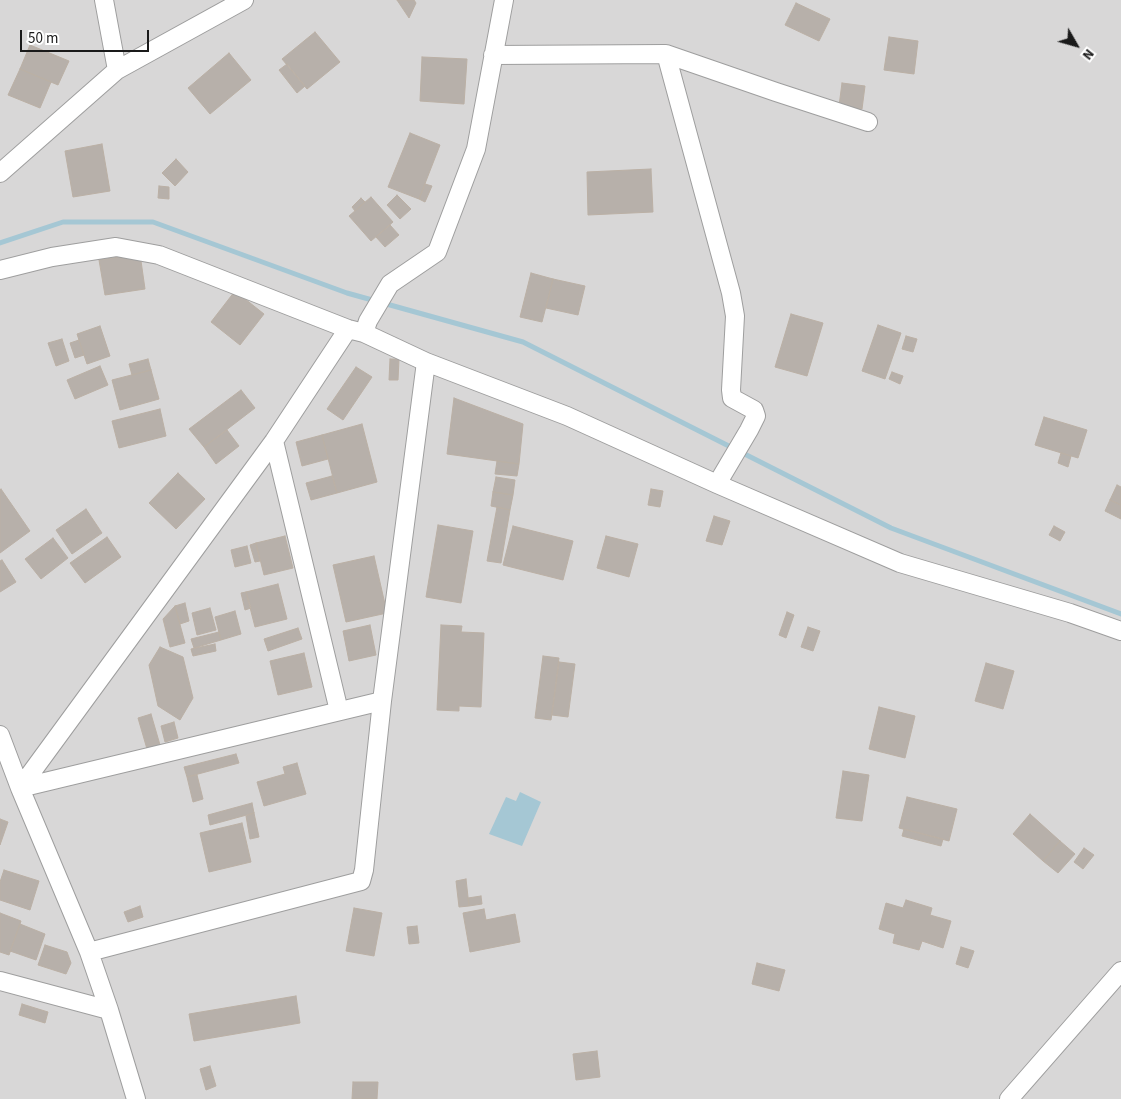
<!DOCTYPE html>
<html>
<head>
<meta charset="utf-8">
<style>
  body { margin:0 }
  #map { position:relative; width:1121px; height:1099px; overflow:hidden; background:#ebe8e1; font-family:"Source Sans 3",sans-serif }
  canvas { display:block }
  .north { position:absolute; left:1051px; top:20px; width:50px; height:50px; -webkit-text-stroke:4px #fff; paint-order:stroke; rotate:128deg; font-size:14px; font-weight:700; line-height:20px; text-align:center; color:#1a1a1a }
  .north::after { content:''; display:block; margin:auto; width:18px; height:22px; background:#1a1a1a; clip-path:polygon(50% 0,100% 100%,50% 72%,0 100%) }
  .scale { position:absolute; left:20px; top:30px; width:129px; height:22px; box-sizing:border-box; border:2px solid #1a1a1a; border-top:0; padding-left:6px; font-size:15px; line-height:18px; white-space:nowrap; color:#1a1a1a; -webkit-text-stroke:4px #fff; paint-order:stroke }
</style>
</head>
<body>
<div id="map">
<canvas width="1121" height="1099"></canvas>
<div class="north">N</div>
<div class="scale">50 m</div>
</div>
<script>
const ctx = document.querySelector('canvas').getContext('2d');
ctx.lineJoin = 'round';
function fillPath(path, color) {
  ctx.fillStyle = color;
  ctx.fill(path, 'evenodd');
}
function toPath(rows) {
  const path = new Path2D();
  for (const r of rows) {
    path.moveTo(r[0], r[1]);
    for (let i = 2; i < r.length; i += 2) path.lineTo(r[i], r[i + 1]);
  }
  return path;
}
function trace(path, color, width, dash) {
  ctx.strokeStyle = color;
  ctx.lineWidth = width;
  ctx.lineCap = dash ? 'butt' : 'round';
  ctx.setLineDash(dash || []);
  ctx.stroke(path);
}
const residential = toPath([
  [0,0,1121,0,1121,1099,0,1099]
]);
const water = toPath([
  [520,792,541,802,522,846,489,834,506,797,516,801]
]);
const stream = toPath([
  [0,243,63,222,153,222,347,293,523,342,891,528,1121,614]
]);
const building = toPath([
  [397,0,414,0,416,3,409,18,397,0],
  [796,3,830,19,819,41,785,25,796,3],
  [315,32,340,62,307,89,282,59,315,32],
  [889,37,918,41,914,74,884,70,889,37],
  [30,45,69,61,58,85,20,69,30,45],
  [229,53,251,80,210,114,188,88,229,53],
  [422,57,467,59,464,104,420,101,422,57],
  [287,64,305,86,297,93,279,70,287,64],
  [20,69,51,82,40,108,8,95,20,69],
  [842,83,865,86,862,109,839,106,842,83],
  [410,133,440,145,419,199,388,187,410,133],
  [102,144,110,191,73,197,65,151,102,144],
  [176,159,188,172,175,186,162,173,176,159],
  [651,169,653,212,588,215,587,172,651,169],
  [425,184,432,186,425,202,419,199,425,184],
  [159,186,169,187,169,199,158,198,159,186],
  [397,195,411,209,400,219,387,205,397,195],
  [371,197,393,222,371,241,349,216,371,197],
  [361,198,365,202,355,211,352,207,361,198],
  [390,225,399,235,385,247,376,237,390,225],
  [140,254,145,289,105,295,99,260,140,254],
  [531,273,553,279,542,322,520,317,531,273],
  [553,279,585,286,578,315,546,308,553,279],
  [235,291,264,314,240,345,211,322,235,291],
  [791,314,823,323,807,376,775,367,791,314],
  [878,325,901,333,885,379,862,371,878,325],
  [100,326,110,356,87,364,77,334,100,326],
  [906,336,917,339,913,352,902,349,906,336],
  [62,339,69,361,56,366,48,343,62,339],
  [79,340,84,355,75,358,70,343,79,340],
  [148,359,151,370,132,375,129,364,148,359],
  [390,359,399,359,398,380,389,380,390,359],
  [100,366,108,385,75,399,67,380,100,366],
  [356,367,372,377,343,420,327,409,356,367],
  [151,370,159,399,120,410,112,380,151,370],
  [892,372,903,376,900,384,889,379,892,372],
  [241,390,255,408,204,447,189,429,241,390],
  [454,398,523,424,519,464,447,454,454,398],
  [160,409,166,436,119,448,112,421,160,409],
  [1044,417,1087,430,1078,458,1035,445,1044,417],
  [362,424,377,482,337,493,322,435,362,424],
  [227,430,239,446,216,464,204,447,227,430],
  [322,435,328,459,302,466,296,442,322,435],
  [1061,453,1071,456,1068,467,1058,463,1061,453],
  [497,461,519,464,517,476,495,474,497,461],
  [178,473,205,499,176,529,149,503,178,473],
  [332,476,337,493,311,500,306,483,332,476],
  [496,477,515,480,513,495,493,492,496,477],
  [1117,485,1121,487,1121,505,1110,500,1117,485],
  [1,489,30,531,0,553,0,490,1,489],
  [651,489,663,491,660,507,648,505,651,489],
  [493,492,513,495,510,510,491,506,493,492],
  [1110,500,1121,505,1121,519,1105,511,1110,500],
  [497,507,510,510,501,563,487,561,497,507],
  [86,509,102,533,72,554,56,530,86,509],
  [714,516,730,521,722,545,706,541,714,516],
  [438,525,473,531,461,603,426,597,438,525],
  [513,526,573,541,563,580,503,565,513,526],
  [1054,526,1065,532,1060,541,1049,535,1054,526],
  [285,536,293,568,264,575,256,543,285,536],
  [606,536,638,544,629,577,597,568,606,536],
  [107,537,121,557,85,583,70,563,107,537],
  [53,538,68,558,41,579,25,559,53,538],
  [256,543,260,561,255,562,250,545,256,543],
  [247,546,251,563,235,567,231,550,247,546],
  [374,556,387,613,346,622,333,565,374,556],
  [2,560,16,582,0,592,0,561,2,560],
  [278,584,287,619,255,627,246,592,278,584],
  [246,592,251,608,245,610,241,593,246,592],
  [185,603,189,621,180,624,175,606,185,603],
  [175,606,185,643,170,647,163,619,175,606],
  [210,608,216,630,197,635,192,613,210,608],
  [235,611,241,634,221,640,215,617,235,611],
  [787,612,794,615,786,638,779,635,787,612],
  [370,625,376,655,349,661,343,631,370,625],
  [441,625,462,626,461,632,484,633,481,707,459,706,459,711,437,710,441,625],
  [808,627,820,631,813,651,801,647,808,627],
  [298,628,302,639,268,651,264,639,298,628],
  [219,632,221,640,194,648,191,639,219,632],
  [215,644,216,651,193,656,191,649,215,644],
  [160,647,183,657,193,698,180,720,158,706,149,665,160,647],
  [304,653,312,687,278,695,270,661,304,653],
  [543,656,559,658,551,720,535,718,543,656],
  [559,662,575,664,568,717,552,715,559,662],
  [986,663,1014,671,1003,709,975,701,986,663],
  [879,707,915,716,905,758,869,749,879,707],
  [151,714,160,745,147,749,138,718,151,714],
  [174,722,178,738,165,742,161,726,174,722],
  [236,754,239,763,187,777,184,767,236,754],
  [297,763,306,794,264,806,257,782,285,774,283,767,297,763],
  [843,771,869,775,862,821,836,818,843,771],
  [197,775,203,799,193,802,187,777,197,775],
  [907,797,957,809,949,841,899,828,907,797],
  [252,803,254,813,210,825,208,815,252,803],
  [254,813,259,837,250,839,246,816,254,813],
  [1030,814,1060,841,1043,861,1013,834,1030,814],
  [0,819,8,822,0,845,0,819],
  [242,823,251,862,209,872,200,833,242,823],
  [904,829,943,839,941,846,902,836,904,829],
  [1060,841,1075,854,1058,873,1043,861,1060,841],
  [1084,848,1094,855,1083,869,1074,862,1084,848],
  [4,870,39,881,30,910,0,900,0,882,4,870],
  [466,879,469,906,459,907,456,881,466,879],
  [481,896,482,904,469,906,468,898,481,896],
  [906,900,932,908,930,915,951,921,943,948,922,941,919,950,893,943,895,934,879,929,886,903,903,908,906,900],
  [140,906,143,917,128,922,124,912,140,906],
  [354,908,382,913,374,956,346,951,354,908],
  [484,909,486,920,515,914,520,942,470,952,463,913,484,909],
  [0,913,21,921,9,955,0,952,0,913],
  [20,924,45,934,36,960,10,951,20,924],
  [417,926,419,943,409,944,407,927,417,926],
  [45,945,67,952,71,963,66,974,38,965,45,945],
  [961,947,974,951,968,968,956,964,961,947],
  [757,963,785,970,779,991,752,984,757,963],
  [296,996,300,1023,194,1041,189,1014,296,996],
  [22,1004,48,1012,45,1023,19,1015,22,1004],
  [597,1051,600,1077,576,1080,573,1054,597,1051],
  [210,1066,216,1086,206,1090,200,1069,210,1066],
  [353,1082,378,1082,377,1099,352,1099,353,1082]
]);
const minor = toPath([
  [104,0,117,70],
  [666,54,776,92,868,122],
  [493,55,666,54,731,293,735,316,731,390,732,398,754,410,756,416,749,430,717,484],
  [0,173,117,70,244,0],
  [0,270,52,257,116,247,159,255,348,329,364,333,426,362,567,416,717,484,900,563,1070,613,1121,631],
  [364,333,368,321,390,284,437,252,476,149,504,0],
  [274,441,339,711],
  [0,735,20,788,89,952,109,1010,136,1099],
  [20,788,274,441,348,329],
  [20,788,382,701],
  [89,952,361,881,364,870,382,701,426,362],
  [0,981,109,1010],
  [1009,1099,1121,971]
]);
fillPath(residential, '#d8d7d7');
fillPath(water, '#a5c7d4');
trace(stream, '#a5c7d4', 5);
fillPath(building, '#b7b0aa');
trace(building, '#bbb0a5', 1);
trace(minor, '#9e9e9e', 20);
trace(minor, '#fff', 18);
</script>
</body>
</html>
